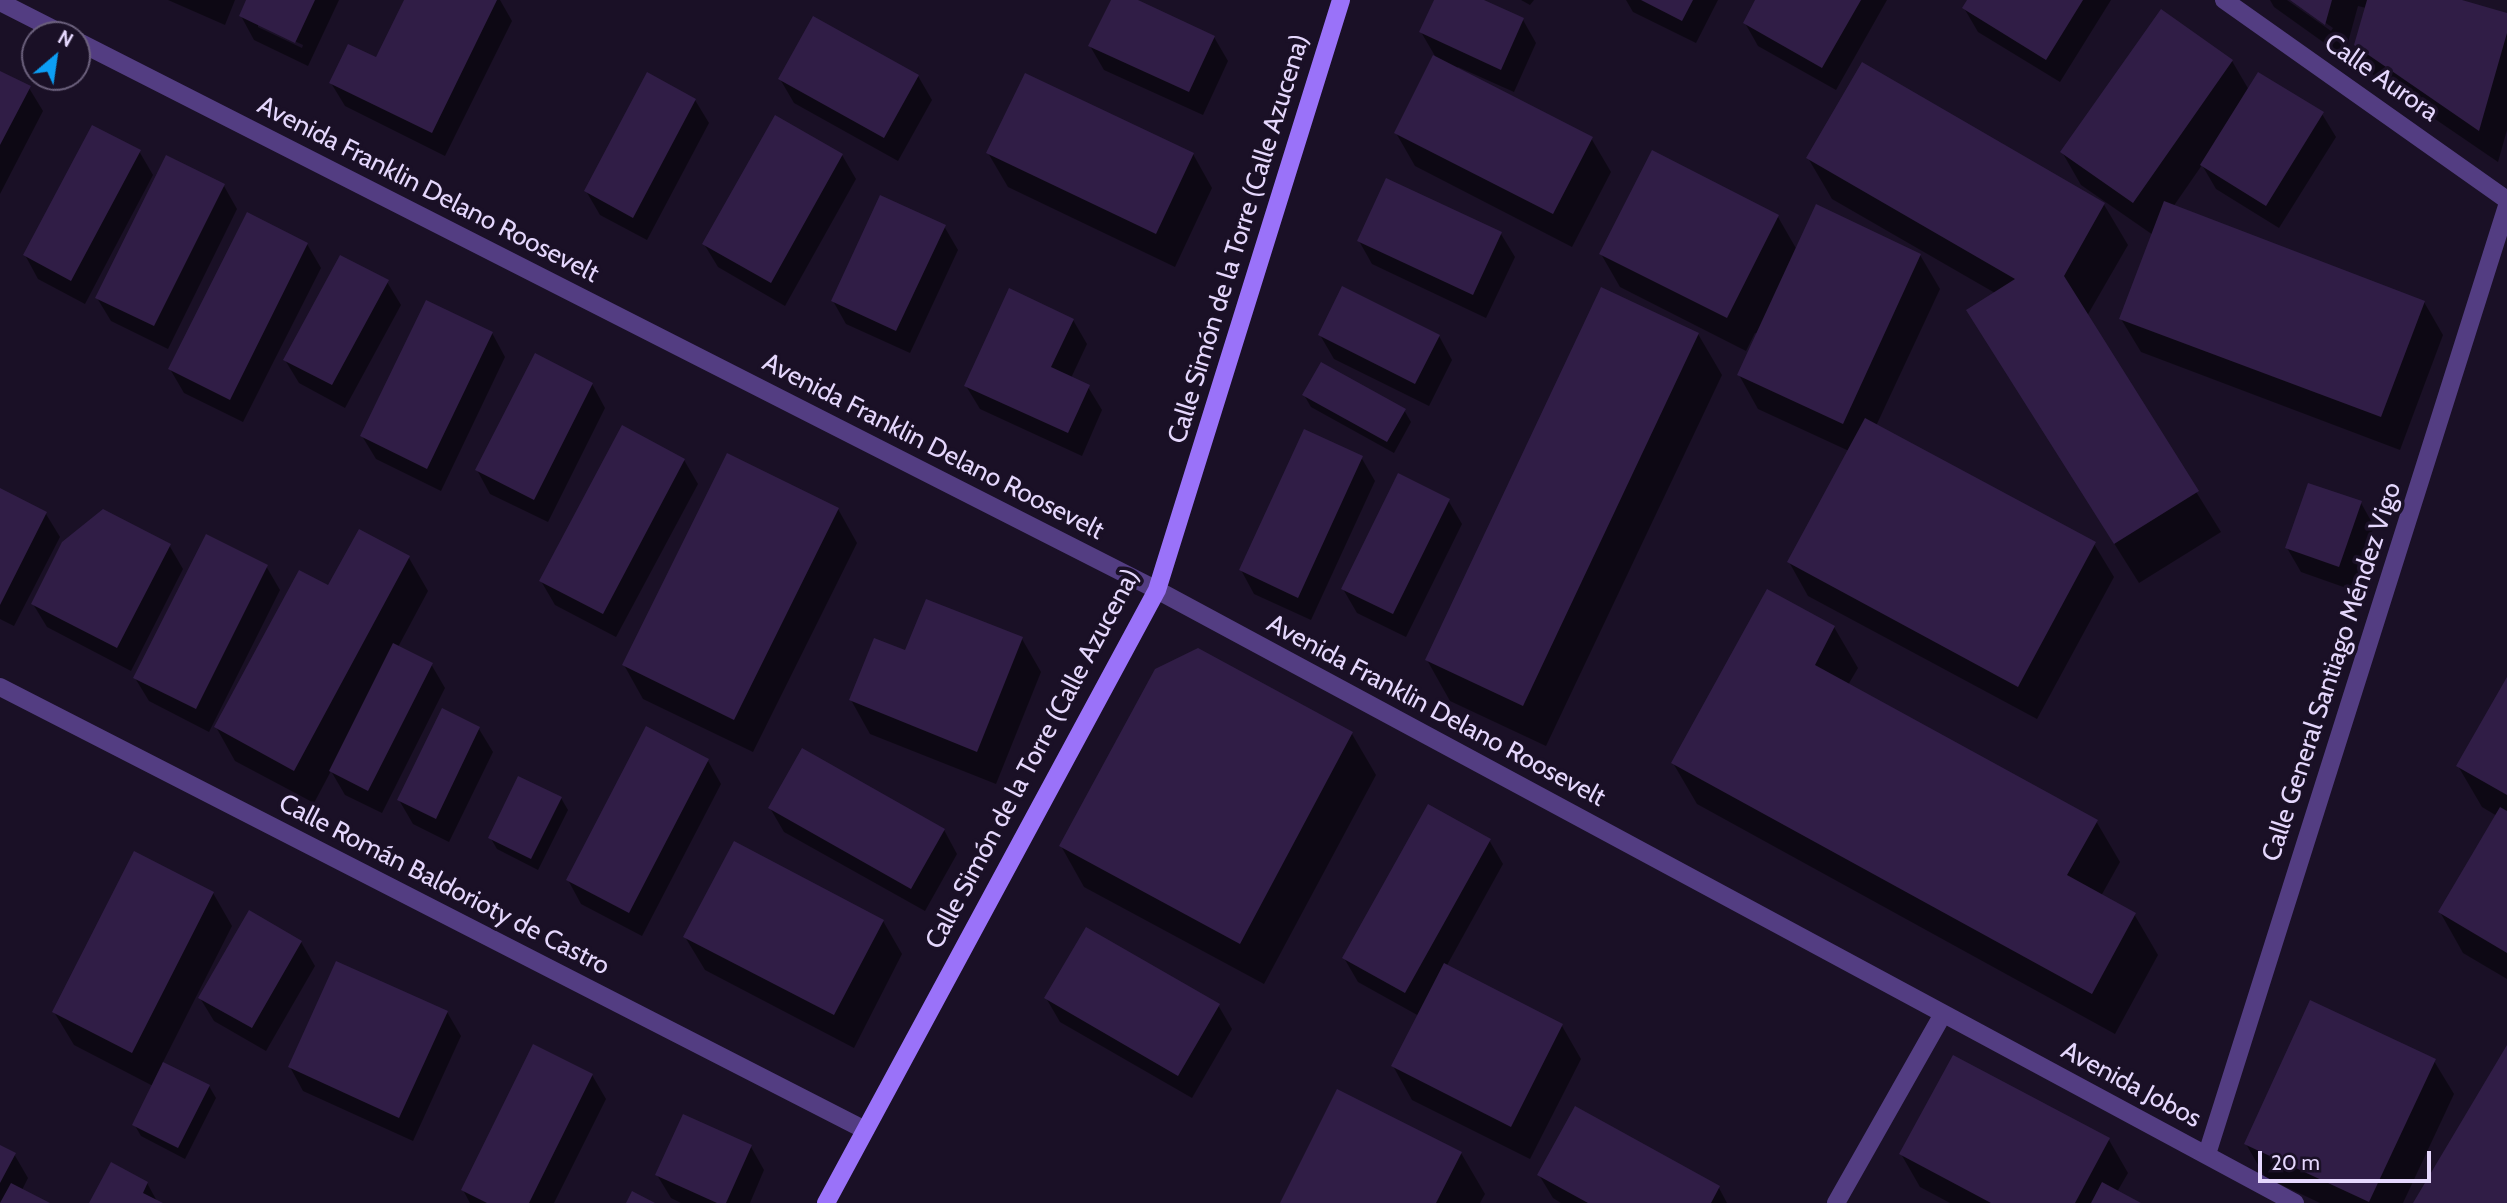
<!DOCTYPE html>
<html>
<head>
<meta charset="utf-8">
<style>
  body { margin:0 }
  #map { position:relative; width:2507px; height:1203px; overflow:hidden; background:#1a1026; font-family:Cabin,sans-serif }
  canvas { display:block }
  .north { position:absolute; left:21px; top:21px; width:70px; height:70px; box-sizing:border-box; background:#1a1026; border:2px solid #6b607c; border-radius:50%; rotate:29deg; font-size:19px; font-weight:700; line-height:28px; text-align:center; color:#e5d7fd }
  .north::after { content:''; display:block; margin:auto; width:24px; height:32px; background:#0c9ef4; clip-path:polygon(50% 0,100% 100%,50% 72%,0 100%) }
  .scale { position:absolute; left:2258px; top:1151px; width:173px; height:32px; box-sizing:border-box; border:4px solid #e5d7fd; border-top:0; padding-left:9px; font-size:21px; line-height:24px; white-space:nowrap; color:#e5d7fd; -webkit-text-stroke:5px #1a1026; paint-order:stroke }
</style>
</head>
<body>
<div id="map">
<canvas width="2507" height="1203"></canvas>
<div class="north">N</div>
<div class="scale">20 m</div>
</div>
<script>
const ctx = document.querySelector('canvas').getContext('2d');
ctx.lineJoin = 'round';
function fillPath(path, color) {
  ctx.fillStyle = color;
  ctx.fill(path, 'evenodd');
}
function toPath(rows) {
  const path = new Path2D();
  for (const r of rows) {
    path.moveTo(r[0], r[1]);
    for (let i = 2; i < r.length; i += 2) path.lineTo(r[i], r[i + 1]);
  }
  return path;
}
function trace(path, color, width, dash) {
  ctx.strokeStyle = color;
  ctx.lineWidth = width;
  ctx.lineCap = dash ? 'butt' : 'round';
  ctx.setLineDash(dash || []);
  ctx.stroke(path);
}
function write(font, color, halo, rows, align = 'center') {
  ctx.font = font + ' Cabin,sans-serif';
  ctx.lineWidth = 7;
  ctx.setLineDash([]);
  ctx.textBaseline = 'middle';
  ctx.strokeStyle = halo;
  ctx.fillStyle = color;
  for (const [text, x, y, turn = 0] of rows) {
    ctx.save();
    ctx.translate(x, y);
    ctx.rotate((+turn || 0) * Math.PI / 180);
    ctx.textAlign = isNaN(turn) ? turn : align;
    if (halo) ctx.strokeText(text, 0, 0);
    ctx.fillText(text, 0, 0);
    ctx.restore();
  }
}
const shadow = toPath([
  [168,0,235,0,225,25],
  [248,0,339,0,308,66,254,40,241,16],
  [258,24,303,45,302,48,258,27],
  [406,0,500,0,512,21,445,156,345,106,331,83,376,60],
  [1113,0,1134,0,1214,37,1228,61,1203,115,1104,70,1090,46],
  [1435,0,1480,0,1523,20,1536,43,1514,92,1458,67,1457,69,1591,138,1611,172,1572,247,1415,166,1396,133,1435,56,1421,32],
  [1521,0,1534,0,1530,5],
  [1626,0,1718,0,1696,43,1633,12],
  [1757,0,1887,0,1836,90,1758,46,1745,23],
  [1969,0,2111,0,2060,82,1978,32,1964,8],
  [2270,0,2287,0,2331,31,2333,28,2293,0,2456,0,2507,15,2507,130,2498,162,2375,78,2356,45,2366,8,2358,6,2344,57,2274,7],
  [2161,11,2232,61,2249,90,2322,114,2336,137,2279,228,2216,189,2202,165,2173,207,2424,302,2443,335,2400,450,2141,352,2121,319,2153,235,2081,185,2062,152],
  [0,72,29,88,43,111,0,194],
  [918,76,932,100,898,161,794,103,780,79],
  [695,100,709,123,647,240,600,215,586,191],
  [139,151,153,175,85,304,38,279,25,255],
  [988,153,1193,154,1212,188,1175,267,1008,187],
  [842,155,856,179,785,306,718,267,704,244],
  [1808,158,2103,203,2128,245,2087,316,2221,532,2139,583,1968,311,1995,293,1832,199],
  [224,186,237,209,168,349,111,321,97,298],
  [1778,217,1797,250,1920,255,1940,289,1876,426,2094,544,2114,577,2037,719,1808,596,1789,562,1849,451,1758,409,1739,375,1758,334,1755,333,1746,351,1620,287,1601,254],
  [944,226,958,250,910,353,846,324,833,301],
  [1501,234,1515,257,1486,318,1372,264,1359,241],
  [307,244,321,268,243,422,184,393,170,369],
  [387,282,401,305,345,408,299,383,285,360],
  [1073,320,1087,344,1071,378,1088,387,1102,410,1082,456,980,409,966,386],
  [492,333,505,357,441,491,376,459,362,436],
  [1698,334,1722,375,1546,746,1450,701,1427,660],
  [1320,335,1439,336,1452,360,1429,406,1334,359],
  [592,384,605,408,548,522,490,494,477,470],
  [1304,395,1404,410,1411,422,1394,453,1311,407],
  [1361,457,1375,481,1311,620,1254,594,1241,570],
  [684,460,698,484,616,637,555,605,541,581],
  [0,490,46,514,60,537,14,626,0,619],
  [1448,500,1462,524,1406,637,1357,613,1343,589],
  [2361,503,2374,526,2352,590,2301,572,2287,548],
  [838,509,857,543,753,752,643,699,624,665],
  [169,545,183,569,131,671,47,627,33,604],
  [409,558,428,591,398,647,431,664,445,688,382,813,345,795,331,771,314,803,235,761,216,727,329,588],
  [266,566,280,590,209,732,149,701,135,678],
  [1834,627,1858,668,1848,685,2096,821,2120,862,2101,896,2134,914,2158,955,2115,1034,1697,804,1673,763],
  [1022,639,1041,672,996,784,870,734,851,700],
  [1198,650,1352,734,1376,775,1264,984,1084,887,1061,846],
  [2507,680,2507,979,2463,953,2440,912,2497,816,2482,807,2458,766],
  [479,729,493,752,449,842,413,824,399,800],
  [708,761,721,784,642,936,581,904,568,880],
  [561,798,568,810,538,870,497,849,490,837],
  [770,808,944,830,957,854,925,911,784,832],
  [1489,840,1503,864,1446,967,1562,1026,1581,1059,1530,1159,1412,1100,1393,1066,1419,1016,1358,982,1344,958],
  [213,893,232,926,162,1064,209,1086,216,1098,185,1159,141,1136,134,1124,153,1086,74,1045,54,1012],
  [883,921,902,954,854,1048,705,970,685,937],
  [301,942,315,966,266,1051,214,1021,200,998],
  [1046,998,1218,1005,1232,1029,1192,1098,1060,1022],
  [447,1012,461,1036,413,1141,303,1091,290,1067],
  [2434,1061,2454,1094,2403,1203,2320,1203,2265,1177,2246,1144],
  [592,1075,606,1099,554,1203,470,1203,463,1190],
  [2109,1140,2128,1173,2117,1192,2137,1203,1950,1203,1920,1187,1901,1154],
  [0,1147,14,1154,28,1178,22,1190,46,1203,0,1203],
  [751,1147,764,1170,750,1203,681,1203,671,1198,657,1175],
  [1461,1153,1485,1194,1480,1203,1282,1203],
  [1539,1175,1719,1188,1727,1203,1561,1203,1553,1198],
  [147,1183,158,1203,91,1203]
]);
const building = toPath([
  [246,0,315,0,295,43,239,16],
  [404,0,497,0,432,133,329,83,348,44,376,57],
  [1111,0,1138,0,1215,36,1189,92,1088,46],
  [1434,0,1484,0,1524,18,1501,70,1419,32],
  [1641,0,1693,0,1682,21],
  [1755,0,1861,0,1822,68,1743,23],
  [1967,0,2083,0,2046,60,1962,8],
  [2290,0,2332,0,2325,25],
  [2367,0,2462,0,2507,13,2507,33,2479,131,2354,45],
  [2161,9,2233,60,2133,203,2060,152],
  [813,16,919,75,884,138,778,79],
  [1433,55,1593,137,1553,214,1394,133],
  [1862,62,2105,203,2064,276,2199,491,2114,544,1966,310,2015,279,1806,158],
  [0,71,31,86,0,145],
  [647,72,696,99,633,218,584,191],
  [2258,72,2324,112,2266,206,2200,165],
  [1025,73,1194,153,1156,234,986,153],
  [775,115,843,154,771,283,702,244],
  [92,125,141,150,71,281,23,255],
  [1652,150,1779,215,1727,318,1599,254],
  [166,155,225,184,154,326,95,298],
  [1386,178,1502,232,1473,295,1357,241],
  [880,195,946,225,896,331,831,301],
  [2164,201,2425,301,2381,417,2119,319],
  [1816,204,1921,254,1843,424,1737,375],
  [247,212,308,243,230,400,168,369],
  [340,255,389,280,332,385,283,360],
  [1342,286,1440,335,1415,384,1318,335],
  [1601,287,1699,333,1523,706,1425,660],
  [1009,288,1074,319,1051,367,1090,385,1068,433,964,386],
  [426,300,493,332,427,469,360,436],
  [535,353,593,383,534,500,475,470],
  [1321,362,1406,409,1387,442,1302,395],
  [1865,418,2096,542,2018,687,1787,562],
  [622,425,685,459,603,614,539,581],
  [1304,429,1363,456,1298,598,1239,570],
  [727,453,839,508,734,720,622,665],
  [1398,473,1450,499,1393,614,1341,589],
  [2308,483,2362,501,2339,567,2285,548],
  [0,488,47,512,0,605],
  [103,509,171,544,117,648,31,604,62,542],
  [359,529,410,556,294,771,214,727,299,570,328,585],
  [206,534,268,565,196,709,133,678],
  [1767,589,1835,626,1815,665,2098,820,2067,875,2136,913,2092,994,1671,763],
  [926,599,1023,637,977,752,849,700,874,638,905,650],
  [393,643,433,663,368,791,329,771],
  [1198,648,1353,732,1240,944,1059,846,1155,669],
  [2507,677,2507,795,2456,766],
  [442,708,480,727,436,819,397,800],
  [646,726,709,759,629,913,566,880],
  [802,748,945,829,911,889,768,808],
  [518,776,562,797,531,859,488,838],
  [1428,804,1491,839,1405,993,1342,958],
  [2500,807,2507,811,2507,953,2438,912],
  [734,841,884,920,834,1015,683,937],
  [134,851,214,892,132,1053,52,1012],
  [249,910,302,941,252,1028,198,998],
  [1086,927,1220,1004,1178,1076,1044,998],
  [336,961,448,1011,399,1118,288,1067],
  [1444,963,1563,1024,1511,1127,1391,1066],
  [2310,1000,2436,1059,2369,1202,2244,1144],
  [533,1044,593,1074,529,1203,487,1203,461,1190],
  [2507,1045,2507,1203,2413,1203],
  [1953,1055,2110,1138,2075,1203,1991,1203,1899,1154],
  [163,1062,210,1085,178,1148,132,1125],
  [1337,1089,1462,1152,1436,1203,1280,1203],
  [1575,1106,1720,1186,1711,1203,1588,1203,1537,1175],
  [683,1114,752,1145,726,1203,717,1203,655,1175],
  [0,1145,16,1153,0,1183],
  [111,1162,148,1182,143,1193,163,1203,89,1203],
  [2102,1182,2141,1203,2091,1203],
  [11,1183,50,1203,0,1203],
  [632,1191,655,1203,626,1203]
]);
const street = toPath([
  [2224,0,2507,200],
  [0,2,65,35],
  [77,41,1157,590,2295,1203],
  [0,687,865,1130],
  [2207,1154,2507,206],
  [1836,1203,1943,1014]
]);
const secondary = toPath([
  [826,1203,1157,590,1341,0]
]);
const streetNames = [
  ["Calle Aurora",2381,78,35],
  ["Avenida Franklin Delano Roosevelt",428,190,27],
  ["Calle Simón de la Torre (Calle Azucena)",1239,239,-73],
  ["Avenida Franklin Delano Roosevelt",933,447,27],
  ["Calle General Santiago Méndez Vigo",2332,672,-72],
  ["Avenida Franklin Delano Roosevelt",1436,711,28],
  ["Calle Simón de la Torre (Calle Azucena)",1033,759,-62],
  ["Calle Román Baldorioty de Castro",444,885,27],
  ["Avenida Jobos",2131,1085,28]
];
fillPath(shadow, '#0007');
fillPath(building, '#301d46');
trace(street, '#533d82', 18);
trace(secondary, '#9a72f9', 18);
write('26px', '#e5d7fd', '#1a1026', streetNames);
</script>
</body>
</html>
